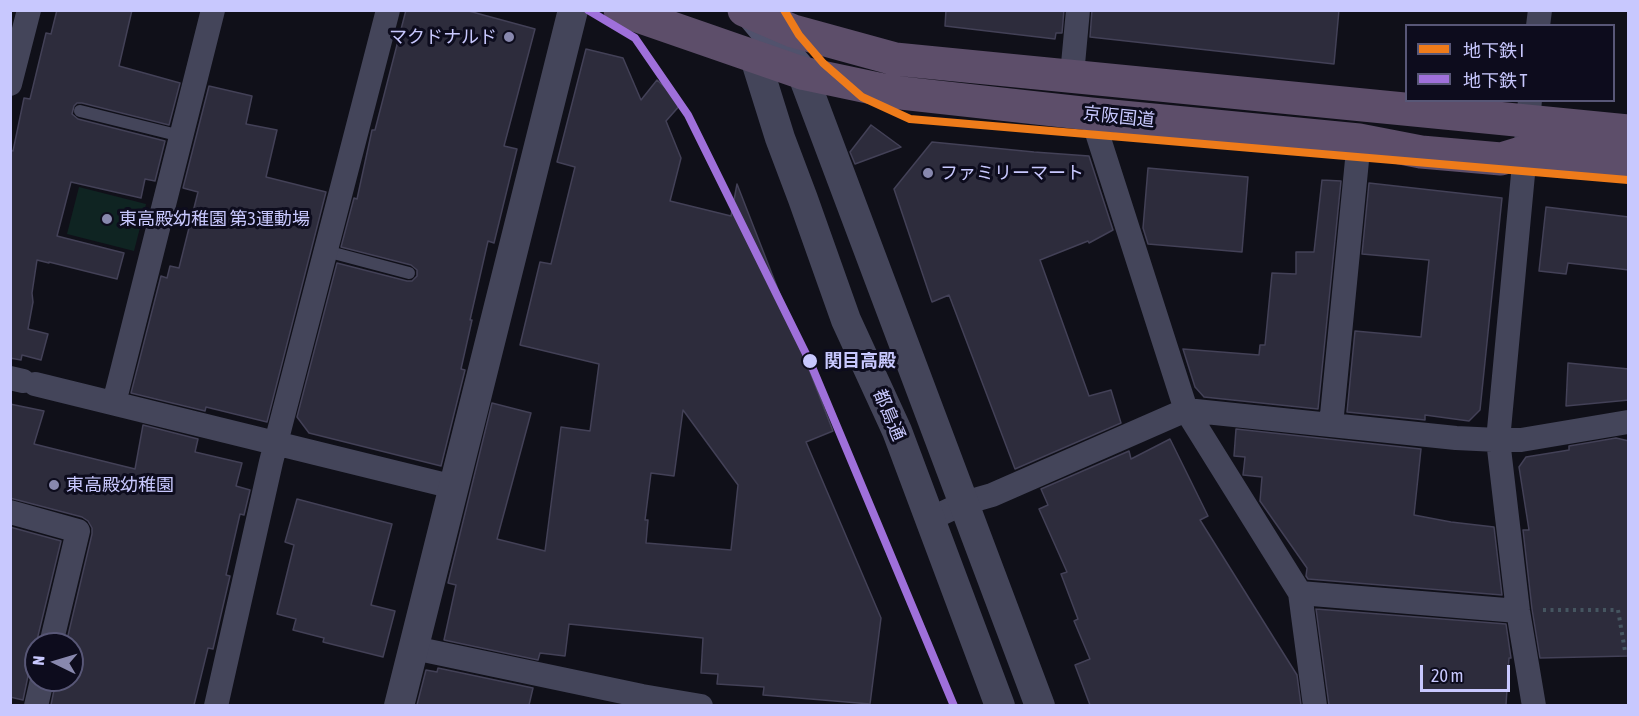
<!DOCTYPE html>
<html>
<head>
<meta charset="utf-8">
<style>
  body { margin:0 }
  #map { position:relative; width:1639px; height:716px; overflow:hidden; background:#101019; font-family:"Asap Condensed","Noto Sans JP",sans-serif }
  canvas { display:block }
  .frame { position:absolute; inset:0; border:12px solid #c8c8fe; pointer-events:none }
  .legend { position:absolute; left:1405px; top:24px; width:210px; height:78px; box-sizing:border-box; background:#0d0c1d; border:2px solid #585777; margin:0; padding:8px 10px; list-style:none; font-size:18px; color:#c8c8fe }
  .legend li { display:flex; align-items:center; gap:12px; height:30px }
  .legend b { width:30px; border:2px solid #585777 }
  .north { position:absolute; left:24px; top:632px; width:60px; height:60px; box-sizing:border-box; background:#0d0c1d; border:2px solid #585777; border-radius:50%; rotate:275deg; font-size:16px; font-weight:700; line-height:24px; text-align:center; color:#c8c8fe }
  .north::after { content:''; display:block; margin:auto; width:21px; height:27px; background:#8888ae; clip-path:polygon(50% 0,100% 100%,50% 72%,0 100%) }
  .scale { position:absolute; left:1420px; top:665px; width:90px; height:27px; box-sizing:border-box; border:3px solid #c8c8fe; border-top:0; padding-left:8px; font-size:18px; line-height:21px; white-space:nowrap; color:#c8c8fe; -webkit-text-stroke:4px #0d0c1d; paint-order:stroke }
</style>
</head>
<body>
<div id="map">
<canvas width="1639" height="716"></canvas>
<div class="frame"></div>
<ul class="legend">
<li><b style="height:8px;background:#ee7b1a"></b>地下鉄 I</li>
<li><b style="height:8px;background:#9f70da"></b>地下鉄 T</li>
</ul>
<div class="north">N</div>
<div class="scale">20 m</div>
</div>
<script>
const ctx = document.querySelector('canvas').getContext('2d');
ctx.lineJoin = 'round';
function fillPath(path, color) {
  ctx.fillStyle = color;
  ctx.fill(path, 'evenodd');
}
function toPath(rows) {
  const path = new Path2D();
  for (const r of rows) {
    path.moveTo(r[0], r[1]);
    for (let i = 2; i < r.length; i += 2) path.lineTo(r[i], r[i + 1]);
  }
  return path;
}
function trace(path, color, width, dash) {
  ctx.strokeStyle = color;
  ctx.lineWidth = width;
  ctx.lineCap = dash ? 'butt' : 'round';
  ctx.setLineDash(dash || []);
  ctx.stroke(path);
}
function write(font, color, halo, rows, align = 'center') {
  ctx.font = font + ' "Asap Condensed","Noto Sans JP",sans-serif';
  ctx.lineWidth = 6;
  ctx.setLineDash([]);
  ctx.textBaseline = 'middle';
  ctx.strokeStyle = halo;
  ctx.fillStyle = color;
  for (const [text, x, y, turn = 0] of rows) {
    ctx.save();
    ctx.translate(x, y);
    ctx.rotate((+turn || 0) * Math.PI / 180);
    ctx.textAlign = isNaN(turn) ? turn : align;
    if (halo) ctx.strokeText(text, 0, 0);
    ctx.fillText(text, 0, 0);
    ctx.restore();
  }
}
const green = toPath([
  [79,187,146,204,134,251,67,234]
]);
const building = toPath([
  [57,10,132,10,119,66,180,83,169,125,82,103,77,103,74,106,72,114,78,119,165,141,155,181,145,179,141,198,71,182,57,236,124,253,117,279,49,262,49,263,37,260,32,293,33,302,28,329,48,334,41,360,22,355,21,360,10,358,10,150,13,151,24,98,30,99,46,33,51,34,57,10],
  [406,10,465,10,535,29,504,146,517,149,494,243,488,241,470,320,472,320,461,369,465,370,441,466,309,433,297,417,337,263,407,281,412,281,417,276,417,270,411,265,341,247,354,198,357,199,372,130,375,130,406,10],
  [946,10,1064,10,1062,33,1056,33,1055,39,945,26,946,10],
  [1092,10,1339,10,1334,64,1090,37,1092,10],
  [586,49,623,58,641,100,657,80,682,103,666,121,681,158,670,201,731,216,737,184,833,431,806,442,881,618,870,704,763,695,764,687,717,684,718,674,701,673,703,638,569,624,565,656,540,653,538,660,444,640,456,585,448,583,492,403,531,413,497,539,545,551,561,427,590,431,599,364,520,345,540,262,551,264,575,167,557,162,586,49],
  [683,410,738,485,731,550,646,543,648,520,645,520,651,473,674,476,683,410],
  [209,86,252,96,246,124,277,130,266,177,326,192,267,422,206,407,205,411,131,393,161,276,167,278,170,266,179,268,198,192,183,188,209,86],
  [871,125,901,147,855,164,850,152,871,125],
  [932,142,1034,152,1089,156,1113,230,1089,243,1088,241,1040,260,1089,396,1111,390,1121,423,1015,469,949,295,932,302,894,189,932,142],
  [1148,168,1248,177,1242,252,1148,244,1143,228,1148,168],
  [1322,180,1341,181,1318,409,1204,397,1195,387,1183,349,1259,355,1260,345,1265,345,1272,273,1296,274,1296,252,1314,252,1322,180],
  [1369,183,1502,198,1480,410,1469,421,1425,415,1425,420,1347,412,1355,331,1421,337,1429,260,1362,254,1369,183],
  [1546,207,1629,217,1629,270,1568,263,1566,274,1539,271,1546,207],
  [1568,363,1629,369,1629,400,1566,406,1568,363],
  [10,404,44,411,34,444,135,469,143,425,198,439,195,452,242,463,236,486,250,490,244,515,240,514,226,575,230,576,213,649,208,648,194,705,51,705,56,680,72,680,72,644,66,644,92,534,92,528,88,521,82,517,10,498,10,404],
  [1236,429,1421,449,1414,515,1451,522,1494,527,1502,595,1308,579,1306,576,1307,568,1260,501,1262,477,1243,475,1245,457,1234,456,1236,429],
  [1616,438,1629,441,1629,656,1540,658,1532,609,1523,530,1529,530,1519,467,1526,457,1569,450,1569,446,1616,438],
  [1170,439,1208,516,1200,520,1297,675,1301,705,1090,705,1075,665,1090,659,1074,621,1078,619,1061,574,1067,572,1039,509,1048,505,1041,489,1129,451,1131,459,1170,439],
  [297,499,392,524,371,605,395,611,383,657,323,642,324,638,293,630,296,619,277,614,294,545,285,542,297,499],
  [10,527,61,541,36,644,36,667,31,671,28,676,23,700,10,697,10,527],
  [1316,609,1506,624,1511,658,1509,658,1506,705,1329,705,1316,609],
  [438,668,533,688,529,705,417,705,426,670,437,672,438,668]
]);
const path = toPath([
  [1543,610,1618,610,1625,651,1628,651]
]);
const service = toPath([
  [80,111,181,136],
  [326,251,409,273]
]);
const minor = toPath([
  [1538,26,1540,10],
  [1072,75,1078,10],
  [10,84,29,10],
  [1530,100,1498,440,1518,611,1534,706],
  [1091,114,1186,410,1300,593,1315,706],
  [10,378,23,381],
  [35,384,454,487],
  [114,403,213,10],
  [1331,425,1359,140],
  [10,512,78,531,51,644],
  [930,519,964,503,992,495,1186,410,1456,438,1498,440,1521,440,1628,422],
  [1300,593,1518,611],
  [414,648,642,696,701,706],
  [36,706,42,680],
  [216,706,271,462,388,10]
]);
const tertiary = toPath([
  [755,58,780,138,803,199,846,320,897,431,1000,706],
  [802,73,1040,706],
  [399,706,573,10]
]);
const secondary = toPath([
  [749,10,802,73]
]);
const trunk = toPath([
  [620,10,802,73,892,92,1091,114,1359,140,1421,152,1501,159,1524,152,1628,164],
  [744,10,793,31,895,59,1628,131]
]);
const metro1 = toPath([
  [784,10,799,35,823,63,862,97,910,119,1628,180]
]);
const metro2 = toPath([
  [588,10,635,38,688,115,810,362,954,706]
]);
const markers = [
  [509,37,6,"#8888ae"],
  [928,173,6,"#8888ae"],
  [107,219,6,"#8888ae"],
  [810,361,8,"#c8c8fe"],
  [54,485,6,"#8888ae"]
];
const poiNames = [
  ["マクドナルド",497,37,"right"],
  ["ファミリーマート",940,173],
  ["東高殿幼稚園 第3運動場",119,219],
  ["東高殿幼稚園",66,485]
];
const streetNames = [
  ["京阪国道",1119,117,6],
  ["都島通",889,415,67]
];
const stopNames = [
  ["関目高殿",824,361]
];
fillPath(green, '#0f2422');
fillPath(building, '#2d2c3c');
trace(building, '#434157', 1.5);
trace(path, '#455560', 4, [3, 4.5]);
trace(service, '#44455a', 12);
trace(minor, '#44455a', 24);
trace(tertiary, '#44455a', 30);
trace(secondary, '#51526d', 33);
trace(trunk, '#5d4e6a', 33);
trace(metro1, '#ee7b1a', 8);
trace(metro2, '#9f70da', 8);
for (const [x, y, r, color] of markers) {
  const dot = new Path2D();
  dot.arc(x, y, r, 0, 2 * Math.PI);
  ctx.fillStyle = color;
  ctx.fill(dot);
  trace(dot, '#0d0c1d', 2);
}
write('18px', '#c8c8fe', '#0d0c1d', poiNames, 'left');
write('18px', '#c8c8fe', '#0d0c1d', streetNames);
write('bold 18px', '#c8c8fe', '#0d0c1d', stopNames, 'left');
</script>
</body>
</html>
